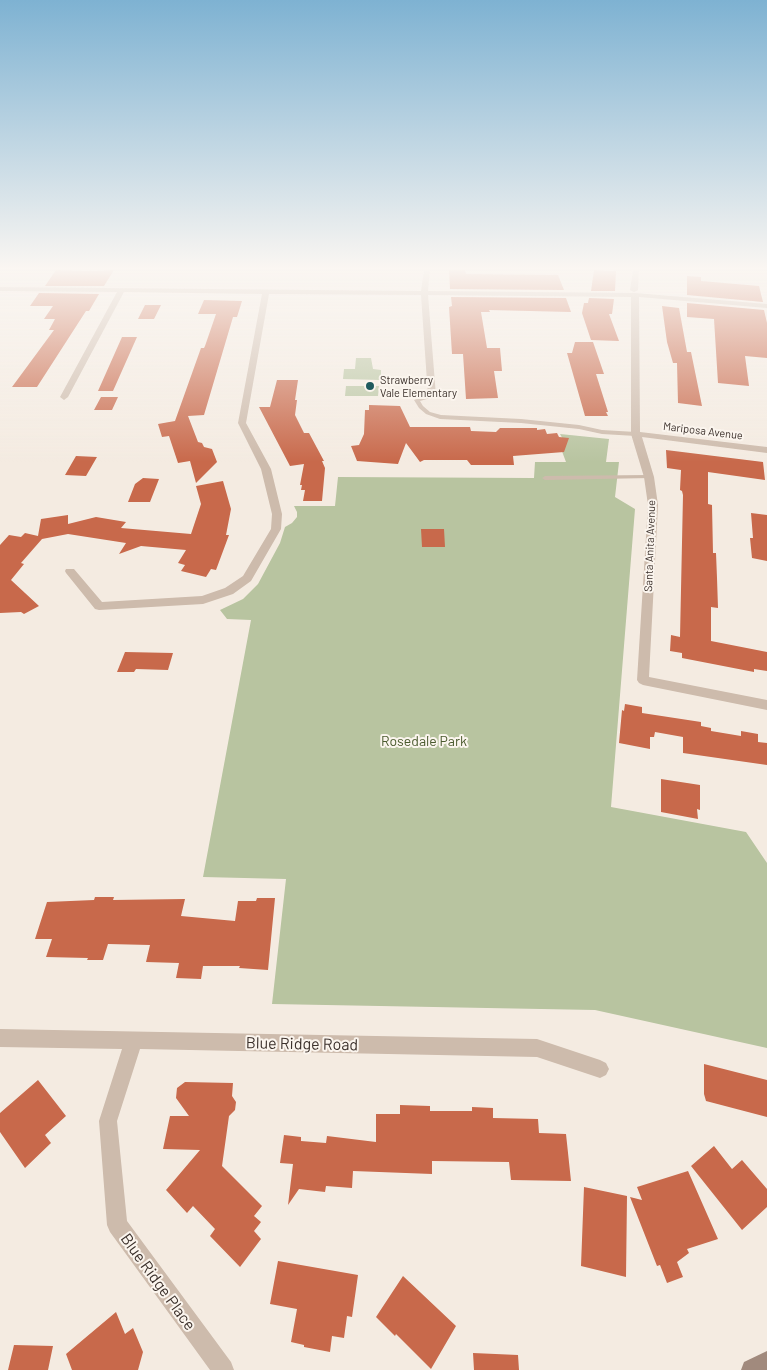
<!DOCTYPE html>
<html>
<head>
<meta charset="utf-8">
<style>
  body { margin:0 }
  canvas { display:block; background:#f4ebe1 }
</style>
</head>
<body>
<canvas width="767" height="1370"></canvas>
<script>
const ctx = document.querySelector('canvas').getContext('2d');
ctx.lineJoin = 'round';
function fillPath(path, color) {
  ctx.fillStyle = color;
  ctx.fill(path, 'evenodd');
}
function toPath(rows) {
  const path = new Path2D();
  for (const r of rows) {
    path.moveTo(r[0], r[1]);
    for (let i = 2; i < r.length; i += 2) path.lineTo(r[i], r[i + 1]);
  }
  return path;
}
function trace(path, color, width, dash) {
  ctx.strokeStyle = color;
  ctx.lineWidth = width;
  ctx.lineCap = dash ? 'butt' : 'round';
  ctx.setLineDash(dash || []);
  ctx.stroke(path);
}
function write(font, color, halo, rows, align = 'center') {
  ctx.font = font + ' Barlow,sans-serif';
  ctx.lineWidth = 4;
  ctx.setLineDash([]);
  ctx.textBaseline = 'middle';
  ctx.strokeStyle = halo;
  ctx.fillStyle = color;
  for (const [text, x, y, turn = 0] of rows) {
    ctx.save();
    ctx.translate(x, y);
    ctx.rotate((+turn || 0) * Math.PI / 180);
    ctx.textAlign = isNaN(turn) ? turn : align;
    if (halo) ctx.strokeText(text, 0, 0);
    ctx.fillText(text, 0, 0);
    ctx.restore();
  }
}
const green = toPath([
  [356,358,371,358,373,369,381,370,381,380,343,379,344,369,355,369],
  [346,386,379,386,378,396,345,396],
  [560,434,609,439,606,462,619,462,615,497,635,509,611,807,746,832,767,863,767,1048,595,1010,272,1004,286,879,203,877,251,620,227,619,220,610,243,599,258,584,280,543,285,527,292,523,297,517,297,512,294,506,335,506,338,477,534,478,535,462,566,462,560,446,566,445]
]);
const building = toPath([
  [56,270,91,271,114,270,104,286,45,286],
  [449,270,465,270,466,274,558,275,564,290,450,289],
  [594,270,616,271,615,291,591,291],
  [687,276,701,277,701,281,759,286,763,302,687,295],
  [39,293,99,294,89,311,86,311,37,387,12,387,54,330,49,330,55,319,44,319,53,306,30,306],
  [451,297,566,298,571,312,489,310,490,312,481,312,487,348,500,348,502,371,494,371,498,398,466,399,463,354,452,354,449,307,452,306],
  [589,298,614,299,612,314,609,314,619,341,591,340,582,313,584,303,588,303],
  [204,300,242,301,237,317,233,317,204,415,188,416,198,442,202,443,204,447,212,449,217,462,196,483,190,461,178,463,169,436,162,437,158,424,175,421,201,348,204,348,205,346,216,314,198,314],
  [687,303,764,310,767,323,767,358,745,356,749,386,718,383,714,319,687,317],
  [145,305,161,305,154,319,138,319],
  [662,306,679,308,687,352,691,352,702,406,678,403,677,363,673,363,667,342],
  [122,337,137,337,113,391,98,391],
  [575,342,593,342,604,374,596,374,608,412,606,412,608,416,585,416,567,353,572,353],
  [277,380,298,380,295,400,297,400,295,415,304,433,309,433,324,461,322,461,325,468,322,501,303,501,305,490,301,490,302,485,300,485,304,464,290,466,259,407,270,407],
  [101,397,118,397,112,410,94,410],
  [369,405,400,406,410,427,470,427,471,431,496,432,500,428,537,428,537,430,545,429,547,434,557,433,559,437,569,438,564,452,513,456,514,465,471,465,467,460,424,460,420,462,406,443,398,464,357,461,351,446,359,445,364,434,365,410,369,410],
  [666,450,763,462,765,480,708,472,708,504,712,505,713,553,716,553,717,578,718,608,711,607,711,641,767,652,767,671,754,669,754,672,682,658,682,653,670,651,671,635,680,637,683,495,682,491,680,490,681,470,667,468],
  [76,456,97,457,86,476,65,475],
  [143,478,159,479,150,502,128,502,135,484],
  [223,481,231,509,226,535,229,535,216,570,211,569,206,577,181,571,185,565,178,563,186,550,141,546,119,554,126,543,68,534,42,539,21,563,24,564,11,580,39,606,24,614,21,612,0,613,0,545,9,535,21,537,25,533,38,536,41,519,68,515,68,524,96,517,126,522,121,528,191,534,201,504,196,486],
  [751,513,767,515,767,561,752,558,750,538,753,538],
  [421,529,444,529,445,547,422,547],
  [125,652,173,653,168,670,136,669,134,672,117,672],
  [625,704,642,707,642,713,701,722,701,726,711,728,711,731,741,736,741,731,758,734,758,742,767,743,767,765,683,753,683,737,655,732,654,737,650,737,650,749,619,743,622,710,624,711],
  [661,779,700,785,700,810,697,809,698,819,661,812],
  [95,897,114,897,113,900,185,899,181,916,235,921,238,901,256,901,257,898,275,898,268,970,239,968,240,966,203,966,201,979,176,978,179,963,146,962,150,945,108,944,103,960,87,960,88,958,46,957,52,939,35,939,47,902,94,900],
  [704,1064,767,1080,767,1117,706,1101,704,1094],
  [38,1080,66,1116,45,1135,51,1143,25,1168,0,1132,0,1113],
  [185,1082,233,1083,232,1096,236,1102,235,1110,229,1116,222,1166,262,1206,254,1216,261,1222,254,1231,261,1239,240,1267,210,1236,215,1229,193,1206,187,1213,166,1190,200,1150,163,1149,170,1116,189,1116,176,1098,177,1088],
  [400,1105,430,1106,430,1111,472,1111,472,1107,493,1108,493,1118,538,1119,539,1133,566,1134,571,1181,511,1180,509,1162,432,1161,432,1174,353,1171,352,1188,326,1186,325,1192,299,1189,288,1205,293,1164,280,1163,284,1135,301,1137,301,1141,326,1143,327,1136,376,1142,376,1114,400,1114],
  [714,1146,732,1169,742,1160,767,1189,767,1207,742,1230,691,1166],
  [688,1171,718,1239,687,1249,689,1253,677,1262,683,1277,667,1283,660,1265,657,1266,630,1197,642,1200,637,1187],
  [584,1187,627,1196,626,1277,581,1266],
  [278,1261,358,1275,352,1317,347,1316,344,1338,332,1336,330,1352,304,1347,304,1345,291,1342,297,1309,270,1304],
  [403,1276,456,1326,431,1369,396,1334,395,1336,376,1317],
  [116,1312,125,1334,133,1328,143,1352,138,1370,72,1370,66,1354],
  [14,1345,53,1346,48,1370,8,1370],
  [473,1353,518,1355,519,1370,474,1370]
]);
const service = toPath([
  [432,394,435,396,434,397,420,401,423,406,430,412,441,415,521,419,579,425,602,430,636,432,639,434,636,436,602,434,579,429,521,423,440,419,426,414,419,408,414,400,432,394],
  [649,475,652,477,651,478,545,480,542,478,545,476,649,475]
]);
const minor = toPath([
  [424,270,430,270,428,291,635,293,767,304,767,308,639,297,640,432,767,447,767,453,642,437,654,477,658,505,649,677,767,700,767,710,643,685,639,683,637,680,648,505,644,477,631,434,631,297,428,295,436,396,432,399,428,396,421,295,269,294,246,423,271,469,282,514,281,529,251,581,233,594,203,604,99,610,95,609,66,573,65,571,66,569,74,569,102,602,202,596,225,588,243,576,271,529,272,514,261,469,238,423,262,294,124,292,68,397,64,400,60,397,117,292,0,291,0,287,421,291,424,270],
  [633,270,639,270,638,290,634,292,630,290,633,270],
  [0,1029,537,1039,600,1060,606,1063,609,1069,606,1075,600,1078,537,1057,140,1049,117,1121,127,1221,231,1362,234,1370,210,1370,110,1232,107,1225,99,1121,122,1049,0,1047,0,1029]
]);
const secondary = toPath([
  [767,1351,767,1370,741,1370,744,1362,767,1351]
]);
const markers = [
  [370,386,5,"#1f5a5e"]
];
const farPoinames = [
  ["Strawberry",380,380],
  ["Vale Elementary",380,393]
];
const farStreetnames = [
  ["Mariposa Avenue",703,431,7],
  ["Santa Anita Avenue",650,546,-88]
];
const parkNames = [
  ["Rosedale Park",424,741]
];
const nearStreetnames = [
  ["Blue Ridge Road",302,1044,1],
  ["Blue Ridge Place",158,1282,54]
];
fillPath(green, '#b8c4a0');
fillPath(building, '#c8694b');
fillPath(service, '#cdbbac');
fillPath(minor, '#cdbbac');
fillPath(secondary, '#a18a7d');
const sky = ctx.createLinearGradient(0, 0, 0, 462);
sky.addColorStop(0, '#7eb2d2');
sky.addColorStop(0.58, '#faf6f2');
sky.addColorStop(1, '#faf6f200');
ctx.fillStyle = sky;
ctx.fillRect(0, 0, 767, 462);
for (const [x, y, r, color] of markers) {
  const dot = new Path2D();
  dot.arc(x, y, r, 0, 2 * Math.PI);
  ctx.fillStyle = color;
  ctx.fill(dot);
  trace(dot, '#fbf5ee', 2);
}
write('11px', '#3b302b', '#fbf5ee', farPoinames, 'left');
write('11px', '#3b302b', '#fbf5ee', farStreetnames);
write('14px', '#4a5a2e', '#fbf5ee', parkNames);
write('16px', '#3b302b', '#fbf5ee', nearStreetnames);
</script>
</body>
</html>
